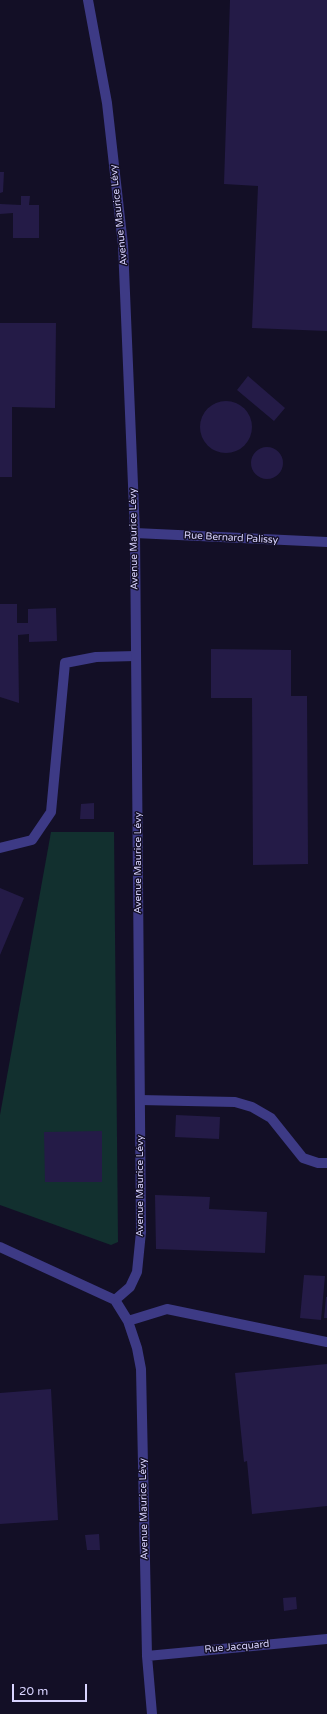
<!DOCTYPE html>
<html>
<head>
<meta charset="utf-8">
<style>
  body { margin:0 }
  #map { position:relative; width:327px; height:1714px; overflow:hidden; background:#130f26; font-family:"Varela Round",sans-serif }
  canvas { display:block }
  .scale { position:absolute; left:12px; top:1684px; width:75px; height:18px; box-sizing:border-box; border:2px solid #d9d4ff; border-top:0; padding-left:5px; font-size:12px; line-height:14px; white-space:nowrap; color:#d9d4ff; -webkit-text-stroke:3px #130f26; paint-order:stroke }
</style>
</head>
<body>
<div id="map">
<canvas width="327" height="1714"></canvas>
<div class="scale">20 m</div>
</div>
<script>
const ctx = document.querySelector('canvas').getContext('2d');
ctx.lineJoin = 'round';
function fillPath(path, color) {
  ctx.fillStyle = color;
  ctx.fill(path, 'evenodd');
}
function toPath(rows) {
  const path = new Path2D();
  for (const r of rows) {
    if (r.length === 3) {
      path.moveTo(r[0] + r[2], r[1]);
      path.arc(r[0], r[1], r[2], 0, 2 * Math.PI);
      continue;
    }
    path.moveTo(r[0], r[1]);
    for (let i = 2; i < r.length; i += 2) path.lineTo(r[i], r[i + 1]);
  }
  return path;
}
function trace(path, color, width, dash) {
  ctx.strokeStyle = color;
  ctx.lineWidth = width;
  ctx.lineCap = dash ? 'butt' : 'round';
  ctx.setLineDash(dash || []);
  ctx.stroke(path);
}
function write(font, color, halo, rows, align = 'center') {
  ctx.font = font + ' "Varela Round",sans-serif';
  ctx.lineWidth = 3;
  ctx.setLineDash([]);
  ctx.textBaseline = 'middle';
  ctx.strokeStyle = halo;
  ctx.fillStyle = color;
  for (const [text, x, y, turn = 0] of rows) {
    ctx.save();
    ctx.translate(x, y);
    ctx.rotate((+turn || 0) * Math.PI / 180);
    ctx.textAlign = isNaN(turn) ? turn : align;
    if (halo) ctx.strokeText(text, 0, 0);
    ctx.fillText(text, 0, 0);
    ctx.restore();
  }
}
const green = toPath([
  [51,832,114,832,118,1242,111,1245,0,1205,0,1115]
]);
const building = toPath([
  [230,0,327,0,327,331,252,328,258,186,224,184],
  [0,172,4,172,3,192,0,193],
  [21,196,30,196,29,205,39,205,39,238,13,238,13,213,0,214,0,204,21,205],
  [0,323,56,323,55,408,12,407,12,477,0,477],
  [248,376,285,408,274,421,237,390],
  [226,427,26],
  [267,463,16],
  [0,604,17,604,17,623,28,623,28,609,56,608,57,641,29,642,29,634,18,635,19,703,0,697],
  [211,649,291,650,291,696,307,696,308,864,253,865,252,698,211,698],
  [94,803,94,819,80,819,81,804],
  [0,888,24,898,0,955],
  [176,1115,220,1117,219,1139,175,1137],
  [102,1131,102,1182,45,1182,44,1132],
  [155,1195,210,1197,209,1209,267,1212,265,1253,156,1249],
  [304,1275,325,1276,321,1320,300,1318],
  [326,1297,327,1297,327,1318,324,1318],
  [327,1364,327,1506,252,1514,247,1461,244,1462,235,1373],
  [51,1389,58,1520,0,1524,0,1393],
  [99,1534,100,1550,87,1550,85,1535],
  [296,1597,297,1609,284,1611,283,1598]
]);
const service = toPath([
  [0,848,32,840,51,812,65,663,96,657,136,656],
  [140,1100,235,1102,252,1107,271,1118,303,1158,318,1163,327,1163]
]);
const minor = toPath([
  [88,0,107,103,123,245,135,533,141,1232,137,1272,130,1287,115,1300],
  [135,533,327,542],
  [0,1247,115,1300],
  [115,1300,128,1321,137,1348,141,1369,147,1656,152,1714],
  [128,1321,167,1309,327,1342],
  [147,1656,327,1639]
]);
const streetNames = [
  ["Avenue Maurice Lévy",119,215,-96],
  ["Rue Bernard Palissy",231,538,3],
  ["Avenue Maurice Lévy",134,539,-91],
  ["Avenue Maurice Lévy",138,863,-90],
  ["Avenue Maurice Lévy",140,1186,-90],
  ["Avenue Maurice Lévy",144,1509,-91],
  ["Rue Jacquard",237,1647,-5]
];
fillPath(green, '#12302f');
fillPath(building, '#241b47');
trace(service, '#3d3a85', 10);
trace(minor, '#3d3a85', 10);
write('10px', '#d9d4ff', '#130f26', streetNames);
</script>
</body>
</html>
